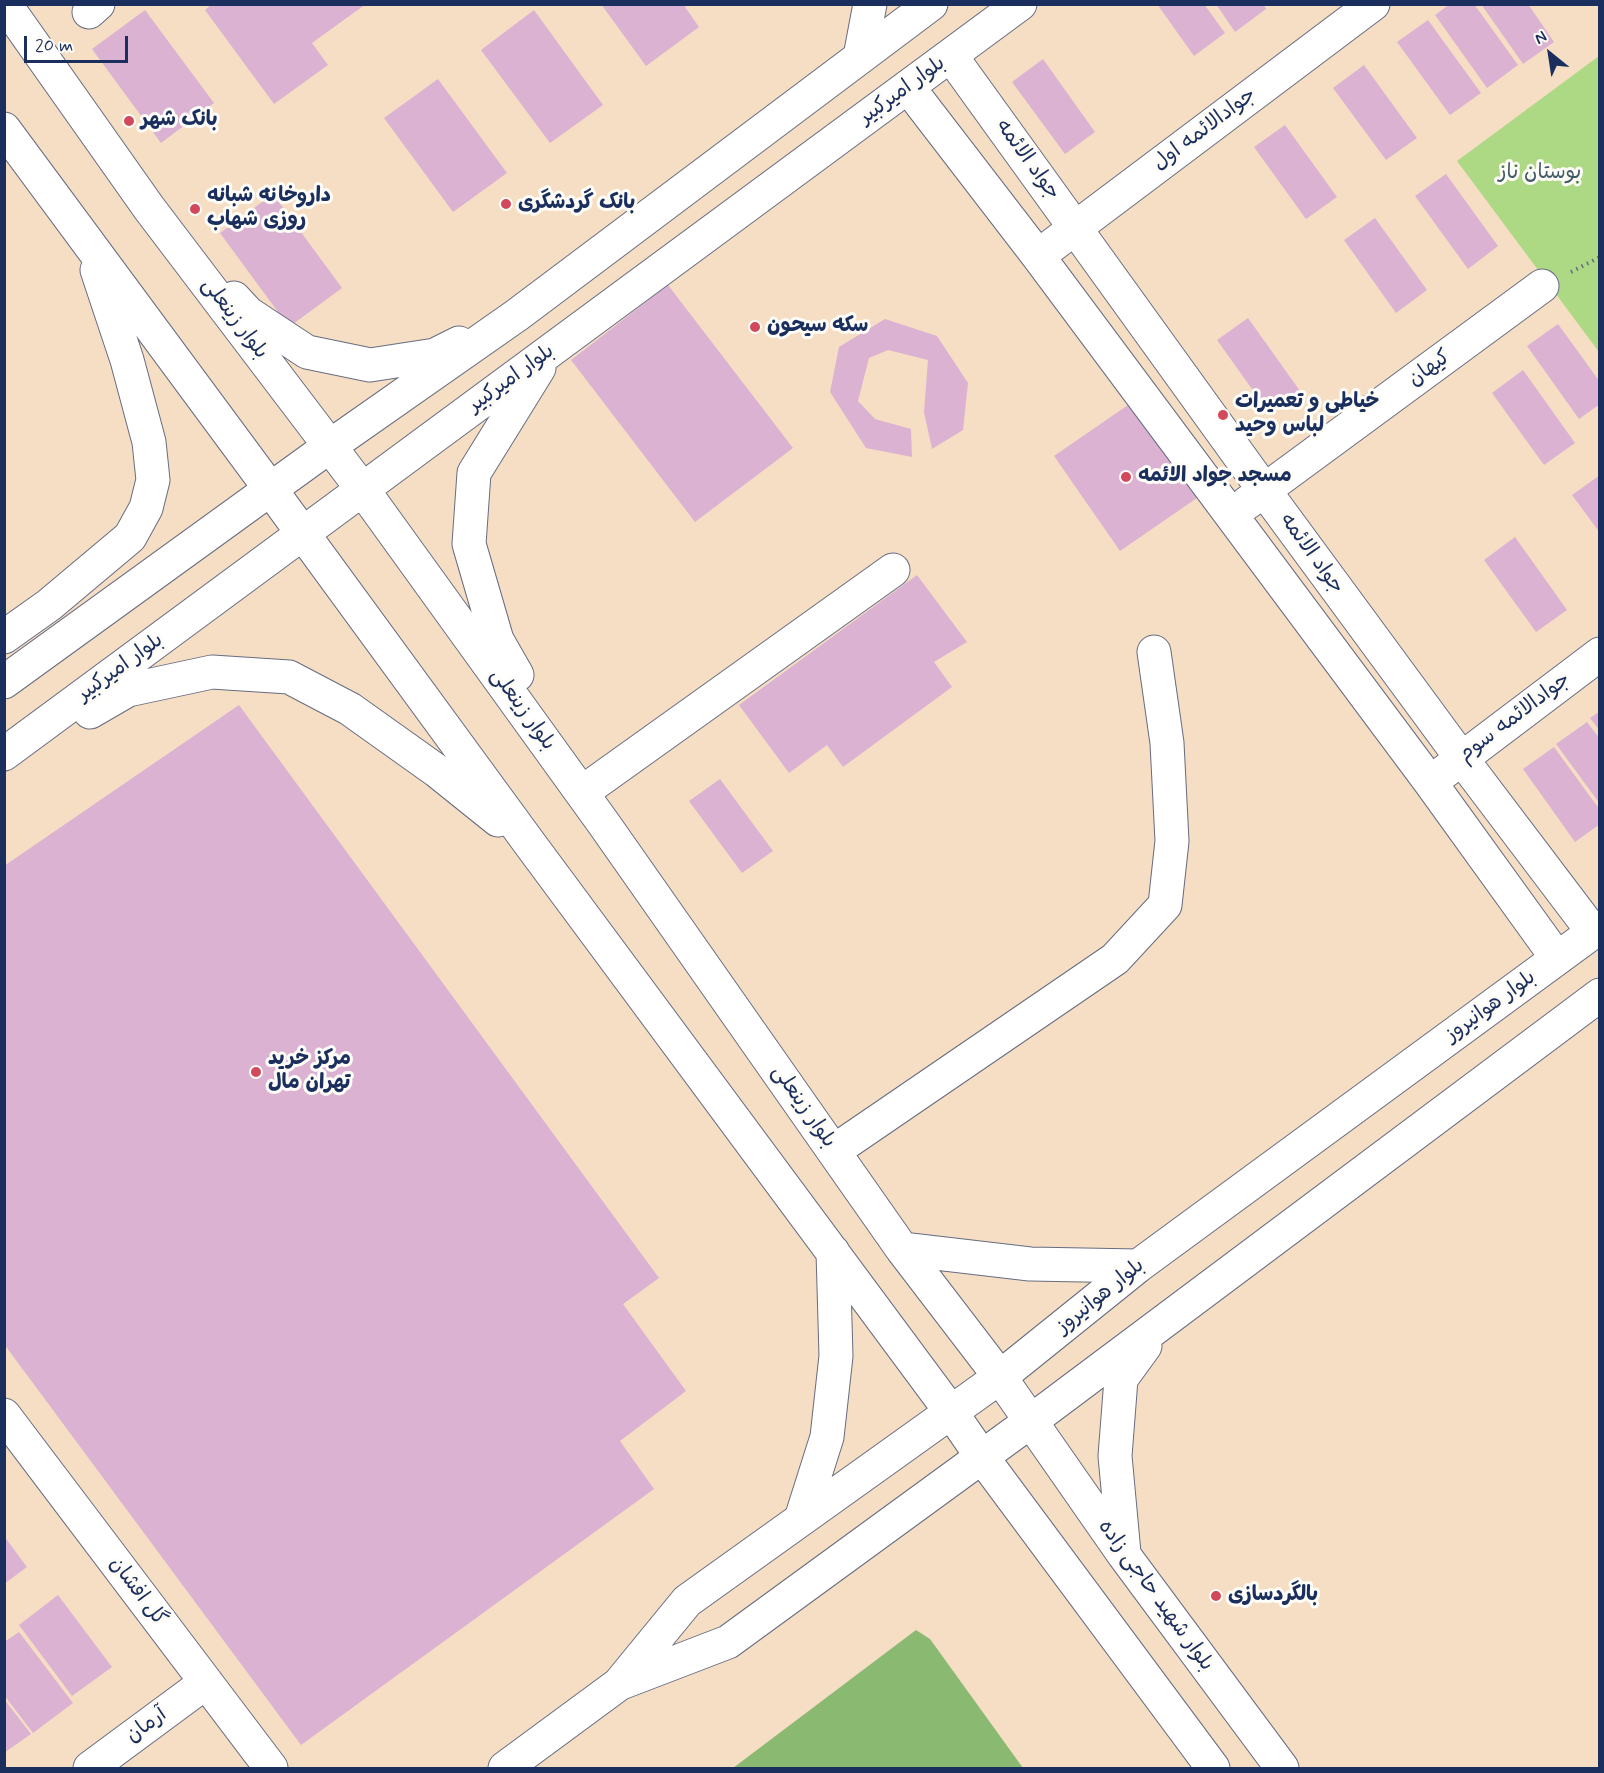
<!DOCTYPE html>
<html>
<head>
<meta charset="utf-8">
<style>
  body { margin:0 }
  #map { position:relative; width:1604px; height:1773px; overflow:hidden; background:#f5dec3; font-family:Mynerve,sans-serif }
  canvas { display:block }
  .frame { position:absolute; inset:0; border:6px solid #1b2f5e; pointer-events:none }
  .north { position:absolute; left:1520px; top:24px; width:60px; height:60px; -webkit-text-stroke:4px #fdfcf7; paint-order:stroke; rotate:330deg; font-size:16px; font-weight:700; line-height:24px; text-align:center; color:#1b2f5e }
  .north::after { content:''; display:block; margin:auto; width:21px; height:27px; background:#1b2f5e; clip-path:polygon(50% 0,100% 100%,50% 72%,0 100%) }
  .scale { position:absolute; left:24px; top:36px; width:104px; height:27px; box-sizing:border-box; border:3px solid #1b2f5e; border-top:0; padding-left:8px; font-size:18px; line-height:21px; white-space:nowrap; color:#1b2f5e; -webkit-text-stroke:4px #fdfcf7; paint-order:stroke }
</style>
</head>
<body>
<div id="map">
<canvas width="1604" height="1773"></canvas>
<div class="frame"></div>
<div class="north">N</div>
<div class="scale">20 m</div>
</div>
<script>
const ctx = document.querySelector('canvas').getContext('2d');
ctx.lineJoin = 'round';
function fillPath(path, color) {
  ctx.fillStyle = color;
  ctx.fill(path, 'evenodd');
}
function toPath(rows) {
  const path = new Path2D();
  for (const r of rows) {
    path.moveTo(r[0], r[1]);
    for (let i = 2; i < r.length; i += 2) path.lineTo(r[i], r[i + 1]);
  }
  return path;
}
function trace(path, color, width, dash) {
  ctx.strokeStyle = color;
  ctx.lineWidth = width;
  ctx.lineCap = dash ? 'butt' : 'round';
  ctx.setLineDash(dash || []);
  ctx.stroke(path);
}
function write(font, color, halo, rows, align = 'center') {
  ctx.font = font + ' Mynerve,"Playpen Sans Arabic",sans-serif';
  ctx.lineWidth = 6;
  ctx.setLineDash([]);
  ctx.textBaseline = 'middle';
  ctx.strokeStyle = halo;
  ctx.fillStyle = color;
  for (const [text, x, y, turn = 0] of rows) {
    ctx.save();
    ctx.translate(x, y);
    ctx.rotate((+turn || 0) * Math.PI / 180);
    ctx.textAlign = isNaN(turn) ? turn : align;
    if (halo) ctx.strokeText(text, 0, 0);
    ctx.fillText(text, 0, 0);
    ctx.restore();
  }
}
const green = toPath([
  [1599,56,1599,352,1457,161]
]);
const forest = toPath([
  [916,1630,930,1639,1023,1768,733,1768]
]);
const building = toPath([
  [212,4,366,4,312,43,328,65,274,104,205,10],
  [601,4,683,4,699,27,646,66],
  [1157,4,1204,4,1225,33,1194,56],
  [1216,4,1263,4,1266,9,1235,32],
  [1450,4,1474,4,1518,65,1487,88,1435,15],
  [1481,4,1528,4,1554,42,1523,64],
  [145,10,214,103,161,143,92,49],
  [534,10,603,105,550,143,481,50],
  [1428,20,1481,93,1450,115,1397,42],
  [1043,59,1095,132,1065,154,1012,82],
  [1364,65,1417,138,1386,160,1333,88],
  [438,79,507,173,453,212,384,118],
  [1285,125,1337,197,1306,219,1254,147],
  [1446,174,1498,246,1468,269,1415,196],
  [273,194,342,288,289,327,220,233],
  [1375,218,1427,290,1396,313,1344,240],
  [668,285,793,448,695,522,571,360],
  [1248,318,1300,391,1269,413,1217,340],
  [885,319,937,336,968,383,963,430,932,449,924,412,928,360,888,350,869,358,858,401,875,419,911,429,912,457,866,448,830,392,839,347],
  [1558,324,1600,382,1600,404,1579,419,1527,346],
  [1523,370,1575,443,1544,465,1492,393],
  [1131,403,1197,498,1120,551,1054,456],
  [1600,475,1600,533,1572,495],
  [1515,537,1567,610,1536,632,1484,560],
  [917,575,967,642,934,662,952,687,843,767,827,745,789,773,739,705],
  [239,705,659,1278,623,1304,686,1391,620,1441,654,1489,301,1745,4,1344,4,866],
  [1600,711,1600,731,1590,718],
  [1587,722,1600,739,1600,804,1556,744],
  [1554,747,1600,810,1600,824,1575,842,1523,769],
  [720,779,773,851,742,873,689,801],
  [4,1536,27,1567,4,1584],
  [58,1595,112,1667,72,1696,19,1625],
  [19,1632,73,1703,33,1733,4,1695,4,1642],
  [4,1699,31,1734,4,1753]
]);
const path = toPath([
  [1571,272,1600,257]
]);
const minor = toPath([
  [89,12,98,4],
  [951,56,1264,490,1462,759,1593,932],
  [860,57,870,4],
  [908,87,1038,256,1430,782,1557,958],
  [1038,256,1373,4],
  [1247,503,1542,286],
  [1444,772,1600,654],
  [584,791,893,570],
  [834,1151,1115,959,1165,905,1172,841,1167,743,1154,652],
  [4,1415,271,1768],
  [90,1768,205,1683]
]);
const major = toPath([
  [5,4,149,208,363,490,604,824,902,1249,1000,1377,1124,1555,1282,1768],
  [4,129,271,490,530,844,951,1412,982,1457,1213,1768],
  [234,298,248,313,307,352,370,365,435,355,459,343],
  [4,637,49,605,130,537,146,508,153,480,149,442,127,360,97,270],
  [517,675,497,640,469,544,474,473,539,368],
  [4,682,330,446,517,315,931,4],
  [90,712,128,690,212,672,289,677,350,709,437,771,498,820],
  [4,754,1020,4],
  [902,1249,1030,1264,1138,1266],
  [801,1519,827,1437,836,1356,833,1252],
  [1124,1553,1115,1456,1121,1379,1145,1346],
  [621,1683,728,1642,1031,1421,1600,995],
  [505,1768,619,1684,687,1601,1000,1377,1138,1266,1600,927]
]);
const markers = [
  [129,121,6,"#d1495b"],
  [506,204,6,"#d1495b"],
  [195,209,6,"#d1495b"],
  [755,327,6,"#d1495b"],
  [1223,415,6,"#d1495b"],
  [1126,477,6,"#d1495b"],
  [256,1072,6,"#d1495b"],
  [1216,1596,6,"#d1495b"]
];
const streetNames = [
  ["بلوار امیرکبیر",903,91,-36],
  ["جوادالائمه اول",1205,130,-37],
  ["جواد الائمه",1027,160,54],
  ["بلوار زینعلی",234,319,53],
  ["کیهان",1430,369,-36],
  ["بلوار امیرکبیر",512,379,-36],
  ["جواد الائمه",1311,554,54],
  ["بلوار امیرکبیر",121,668,-36],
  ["بلوار زینعلی",522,710,54],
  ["جوادالائمه سوم",1515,718,-37],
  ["بلوار هوانیروز",1491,1007,-36],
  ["بلوار زینعلی",803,1107,55],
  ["بلوار هوانیروز",1101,1297,-39],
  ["گل افشان",137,1592,53],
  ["بلوار شهید حاجی زاده",1155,1596,54],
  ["آرمان",147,1726,-36]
];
const poiNames = [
  ["بانک شهر",141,121],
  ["داروخانه شبانه",207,197],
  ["روزی شهاب",207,221],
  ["بانک گردشگری",518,204],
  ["سکه سیحون",767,327],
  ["خیاطی و تعمیرات",1235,403],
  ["لباس وحید",1235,427],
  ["مسجد جواد الائمه",1138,477],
  ["مرکز خرید",268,1060],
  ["تهران مال",268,1084],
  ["بالگردسازی",1228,1596]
];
const parkNames = [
  ["بوستان ناز",1540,174]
];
fillPath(green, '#aed984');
fillPath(forest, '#8ab972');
fillPath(building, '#dcb2d3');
trace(minor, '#676c81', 35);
trace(major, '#676c81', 35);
trace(path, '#676c81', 4, [1.5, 4.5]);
trace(minor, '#fff', 33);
trace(major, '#fff', 33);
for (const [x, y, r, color] of markers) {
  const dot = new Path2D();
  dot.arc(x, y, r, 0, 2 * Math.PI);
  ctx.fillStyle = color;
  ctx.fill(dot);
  trace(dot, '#fdfcf7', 2);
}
write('21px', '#1b2f5e', '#fdfcf7', streetNames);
write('bold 21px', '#1b2f5e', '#fdfcf7', poiNames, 'left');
write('21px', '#405a68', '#fdfcf7', parkNames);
</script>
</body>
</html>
